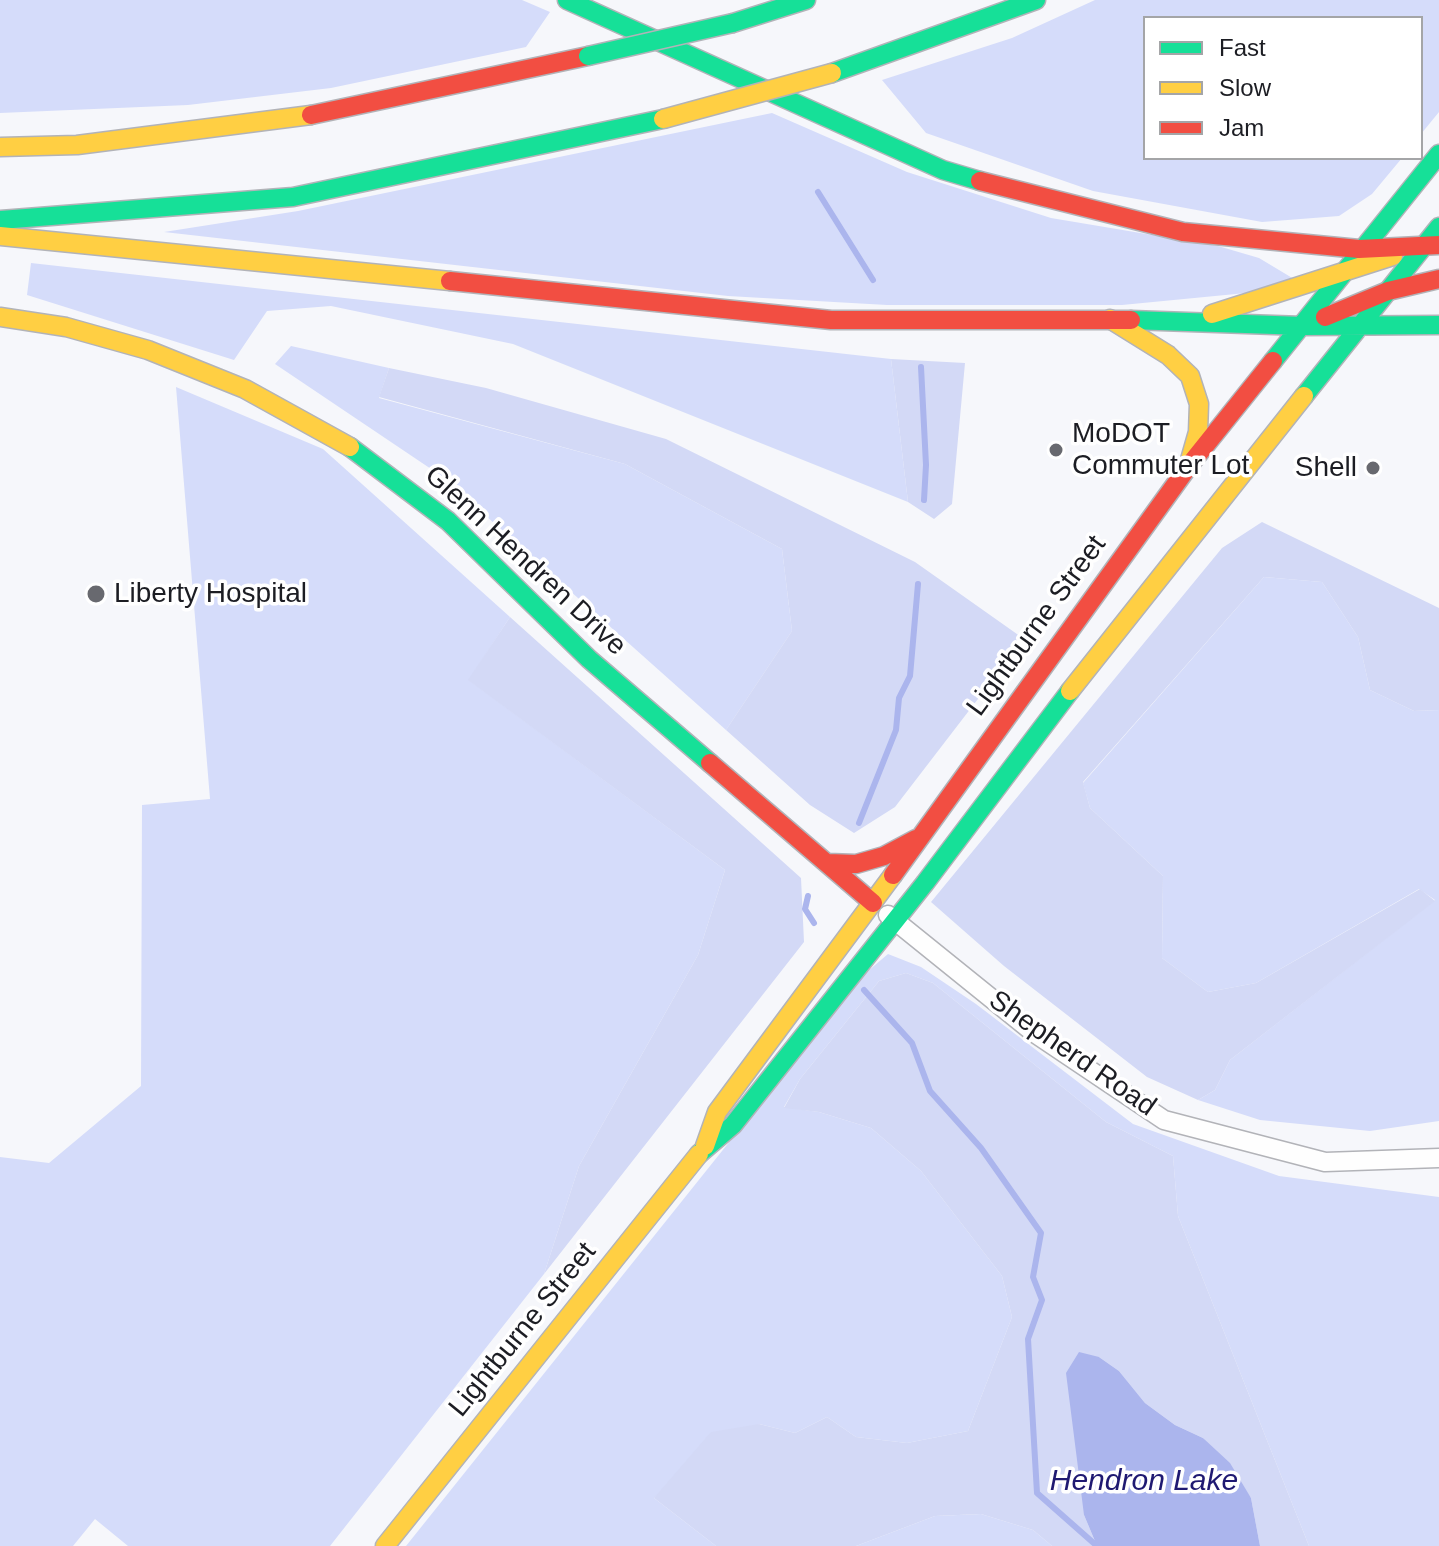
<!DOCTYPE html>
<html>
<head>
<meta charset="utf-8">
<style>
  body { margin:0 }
  #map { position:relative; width:1439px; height:1546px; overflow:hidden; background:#f6f7fb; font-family:Helvetica,sans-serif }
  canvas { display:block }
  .legend { position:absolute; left:1143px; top:16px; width:280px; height:144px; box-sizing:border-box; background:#fff; border:2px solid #a4a5a7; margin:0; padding:10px 14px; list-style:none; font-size:24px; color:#1c1d23 }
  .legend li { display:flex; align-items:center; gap:16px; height:40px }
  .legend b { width:40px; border:2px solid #a4a5a7 }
</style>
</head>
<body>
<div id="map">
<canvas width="1439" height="1546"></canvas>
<ul class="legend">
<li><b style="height:10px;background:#16e098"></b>Fast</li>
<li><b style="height:10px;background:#ffcf43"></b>Slow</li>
<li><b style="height:10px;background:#f24e42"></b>Jam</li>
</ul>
</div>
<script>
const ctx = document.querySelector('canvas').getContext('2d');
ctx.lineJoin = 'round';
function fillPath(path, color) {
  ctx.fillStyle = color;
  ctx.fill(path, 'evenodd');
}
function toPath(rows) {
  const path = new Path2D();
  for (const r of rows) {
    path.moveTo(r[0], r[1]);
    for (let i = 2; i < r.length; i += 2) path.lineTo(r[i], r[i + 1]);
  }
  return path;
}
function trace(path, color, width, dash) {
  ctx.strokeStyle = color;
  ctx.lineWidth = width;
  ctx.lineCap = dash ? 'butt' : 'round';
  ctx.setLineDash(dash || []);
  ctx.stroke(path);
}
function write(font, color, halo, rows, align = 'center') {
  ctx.font = font + ' Helvetica,sans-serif';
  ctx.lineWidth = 7;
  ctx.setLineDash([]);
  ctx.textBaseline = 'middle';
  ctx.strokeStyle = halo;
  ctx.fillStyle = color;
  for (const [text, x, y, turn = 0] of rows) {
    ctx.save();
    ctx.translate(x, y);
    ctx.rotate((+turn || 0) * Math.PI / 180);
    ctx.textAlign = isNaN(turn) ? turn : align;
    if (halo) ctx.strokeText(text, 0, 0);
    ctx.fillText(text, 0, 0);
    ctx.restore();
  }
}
const green = toPath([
  [0,0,522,0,550,12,526,47,331,88,188,105,0,113],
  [1095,0,1439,0,1439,112,1421,134,1421,18,1145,18,1145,158,1402,158,1372,194,1339,216,1262,222,1093,191,926,133,882,80,1012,38],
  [772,113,907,172,1051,218,1218,246,1259,258,1294,279,1246,293,1122,305,887,305,728,296,164,232,298,211],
  [31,263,891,359,908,502,513,344,331,306,267,311,234,360,27,295],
  [291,346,389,368,379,398,625,464,782,549,792,631,726,730,440,475,275,364],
  [176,387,323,449,510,617,469,680,725,870,698,955,579,1166,544,1274,330,1546,128,1546,95,1519,73,1546,0,1546,0,1157,49,1163,141,1086,142,805,210,799],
  [1264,577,1322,582,1358,637,1370,690,1414,711,1439,710,1439,1121,1370,1131,1260,1120,1198,1100,1215,1090,1230,1060,1435,900,1419,889,1256,983,1208,992,1162,958,1163,876,1090,808,1083,783],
  [888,954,921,967,976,1004,1133,1124,1279,1176,1439,1197,1439,1546,1309,1546,1178,1216,1173,1156,1106,1122,933,983,906,973,879,981,800,1079,784,1107,819,1112,871,1128,921,1171,1002,1276,1012,1317,968,1431,907,1443,856,1437,827,1417,795,1433,759,1424,654,1498,716,1546,406,1546,862,976],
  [981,1514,1033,1530,1052,1546,856,1546,935,1516]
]);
const forest = toPath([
  [891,359,965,363,952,504,934,519,908,502],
  [389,368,486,388,666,439,915,562,1024,639,895,807,854,833,810,805,726,730,792,631,782,549,625,464,379,397],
  [1262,522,1439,608,1439,710,1414,711,1370,690,1358,637,1322,582,1264,577,1083,782,1090,808,1163,876,1162,958,1208,992,1256,983,1420,889,1435,901,1230,1060,1215,1090,1198,1100,1147,1077,1004,966,931,902,1222,548],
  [510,617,801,878,804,942,544,1274,579,1166,698,955,725,870,468,680],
  [906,973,933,983,1106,1122,1173,1156,1178,1216,1309,1546,1260,1546,1251,1498,1203,1438,1175,1425,1145,1403,1119,1371,1099,1357,1084,1515,1097,1546,1052,1546,1033,1530,981,1514,935,1516,856,1546,716,1546,654,1498,711,1432,759,1424,795,1433,827,1417,856,1437,907,1443,968,1431,1012,1317,1002,1276,921,1171,871,1128,819,1112,784,1108,800,1079,879,981]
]);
const water = toPath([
  [1079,1352,1099,1357,1119,1371,1145,1403,1175,1425,1203,1438,1230,1463,1251,1498,1260,1546,1097,1546,1084,1515,1066,1373]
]);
const stream = toPath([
  [818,192,873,280],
  [921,367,926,465,924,500],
  [859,823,896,730,899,698,910,676,918,584],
  [808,896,805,909,814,923],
  [864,990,912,1043,930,1091,981,1148,1041,1233,1033,1277,1042,1300,1028,1339,1037,1493,1097,1546]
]);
const street = toPath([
  [888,915,1033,1032,1164,1120,1325,1162,1439,1158]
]);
const fast = toPath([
  [567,0,943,170,980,181],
  [733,23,806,0],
  [832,73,1036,0],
  [0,220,293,197,663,119],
  [1131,320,1303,326,1439,325],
  [1273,361,1439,154],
  [1304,396,1439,227],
  [350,447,448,521,589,659,710,763],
  [699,1154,733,1125,925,883,1070,691]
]);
const slow = toPath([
  [0,147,77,145,311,115],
  [0,236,450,281],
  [1212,314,1393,256],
  [0,317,66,327,148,350,245,389,350,447],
  [1110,319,1168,355,1190,376,1199,404,1198,432,1188,467],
  [1070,691,1304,396],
  [705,1146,717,1112,893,875],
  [385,1546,699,1154]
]);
const jam = toPath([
  [311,115,588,56],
  [980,181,1183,232,1359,249,1439,245],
  [450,281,831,320,1131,320],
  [1325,317,1388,291,1439,279],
  [710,763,873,903],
  [828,863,856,864,884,856,916,839],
  [893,875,1188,467,1273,361]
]);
const fastBridge = toPath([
  [588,56,733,23]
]);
const slowBridge = toPath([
  [663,119,832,73]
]);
const markers = [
  [1056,450,8,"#68696f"],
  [1373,468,8,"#68696f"],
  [96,594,10,"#68696f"]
];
const poiNames = [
  ["MoDOT",1072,434],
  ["Commuter Lot",1072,466],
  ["Shell",1357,468,"right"],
  ["Liberty Hospital",114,594]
];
const streetNames = [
  ["Glenn Hendren Drive",525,561,43],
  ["Lightburne Street",1037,626,-54],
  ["Shepherd Road",1072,1054,35],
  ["Lightburne Street",523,1330,-51]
];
const waterNames = [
  ["Hendron Lake",1144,1482]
];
fillPath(green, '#d5dcfa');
fillPath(forest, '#d3d9f6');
fillPath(water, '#abb5ed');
trace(stream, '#abb5ed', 6);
trace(street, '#b2b3b8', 21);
trace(fast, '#b2b3b8', 21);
trace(slow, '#b2b3b8', 21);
trace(jam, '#b2b3b8', 21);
trace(street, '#fefefe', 18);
trace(fast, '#16e098', 18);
trace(slow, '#ffcf43', 18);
trace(jam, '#f24e42', 18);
trace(fastBridge, '#b2b3b8', 21, []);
trace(slowBridge, '#b2b3b8', 21, []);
trace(fastBridge, '#16e098', 18);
trace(slowBridge, '#ffcf43', 18);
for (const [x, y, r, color] of markers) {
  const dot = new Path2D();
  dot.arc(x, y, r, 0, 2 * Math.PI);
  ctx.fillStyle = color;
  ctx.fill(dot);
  trace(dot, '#fff', 3);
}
write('28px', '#1c1d23', '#fff', poiNames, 'left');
write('28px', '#1c1d23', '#fff', streetNames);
write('italic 30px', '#1f1972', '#fff', waterNames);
</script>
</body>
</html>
